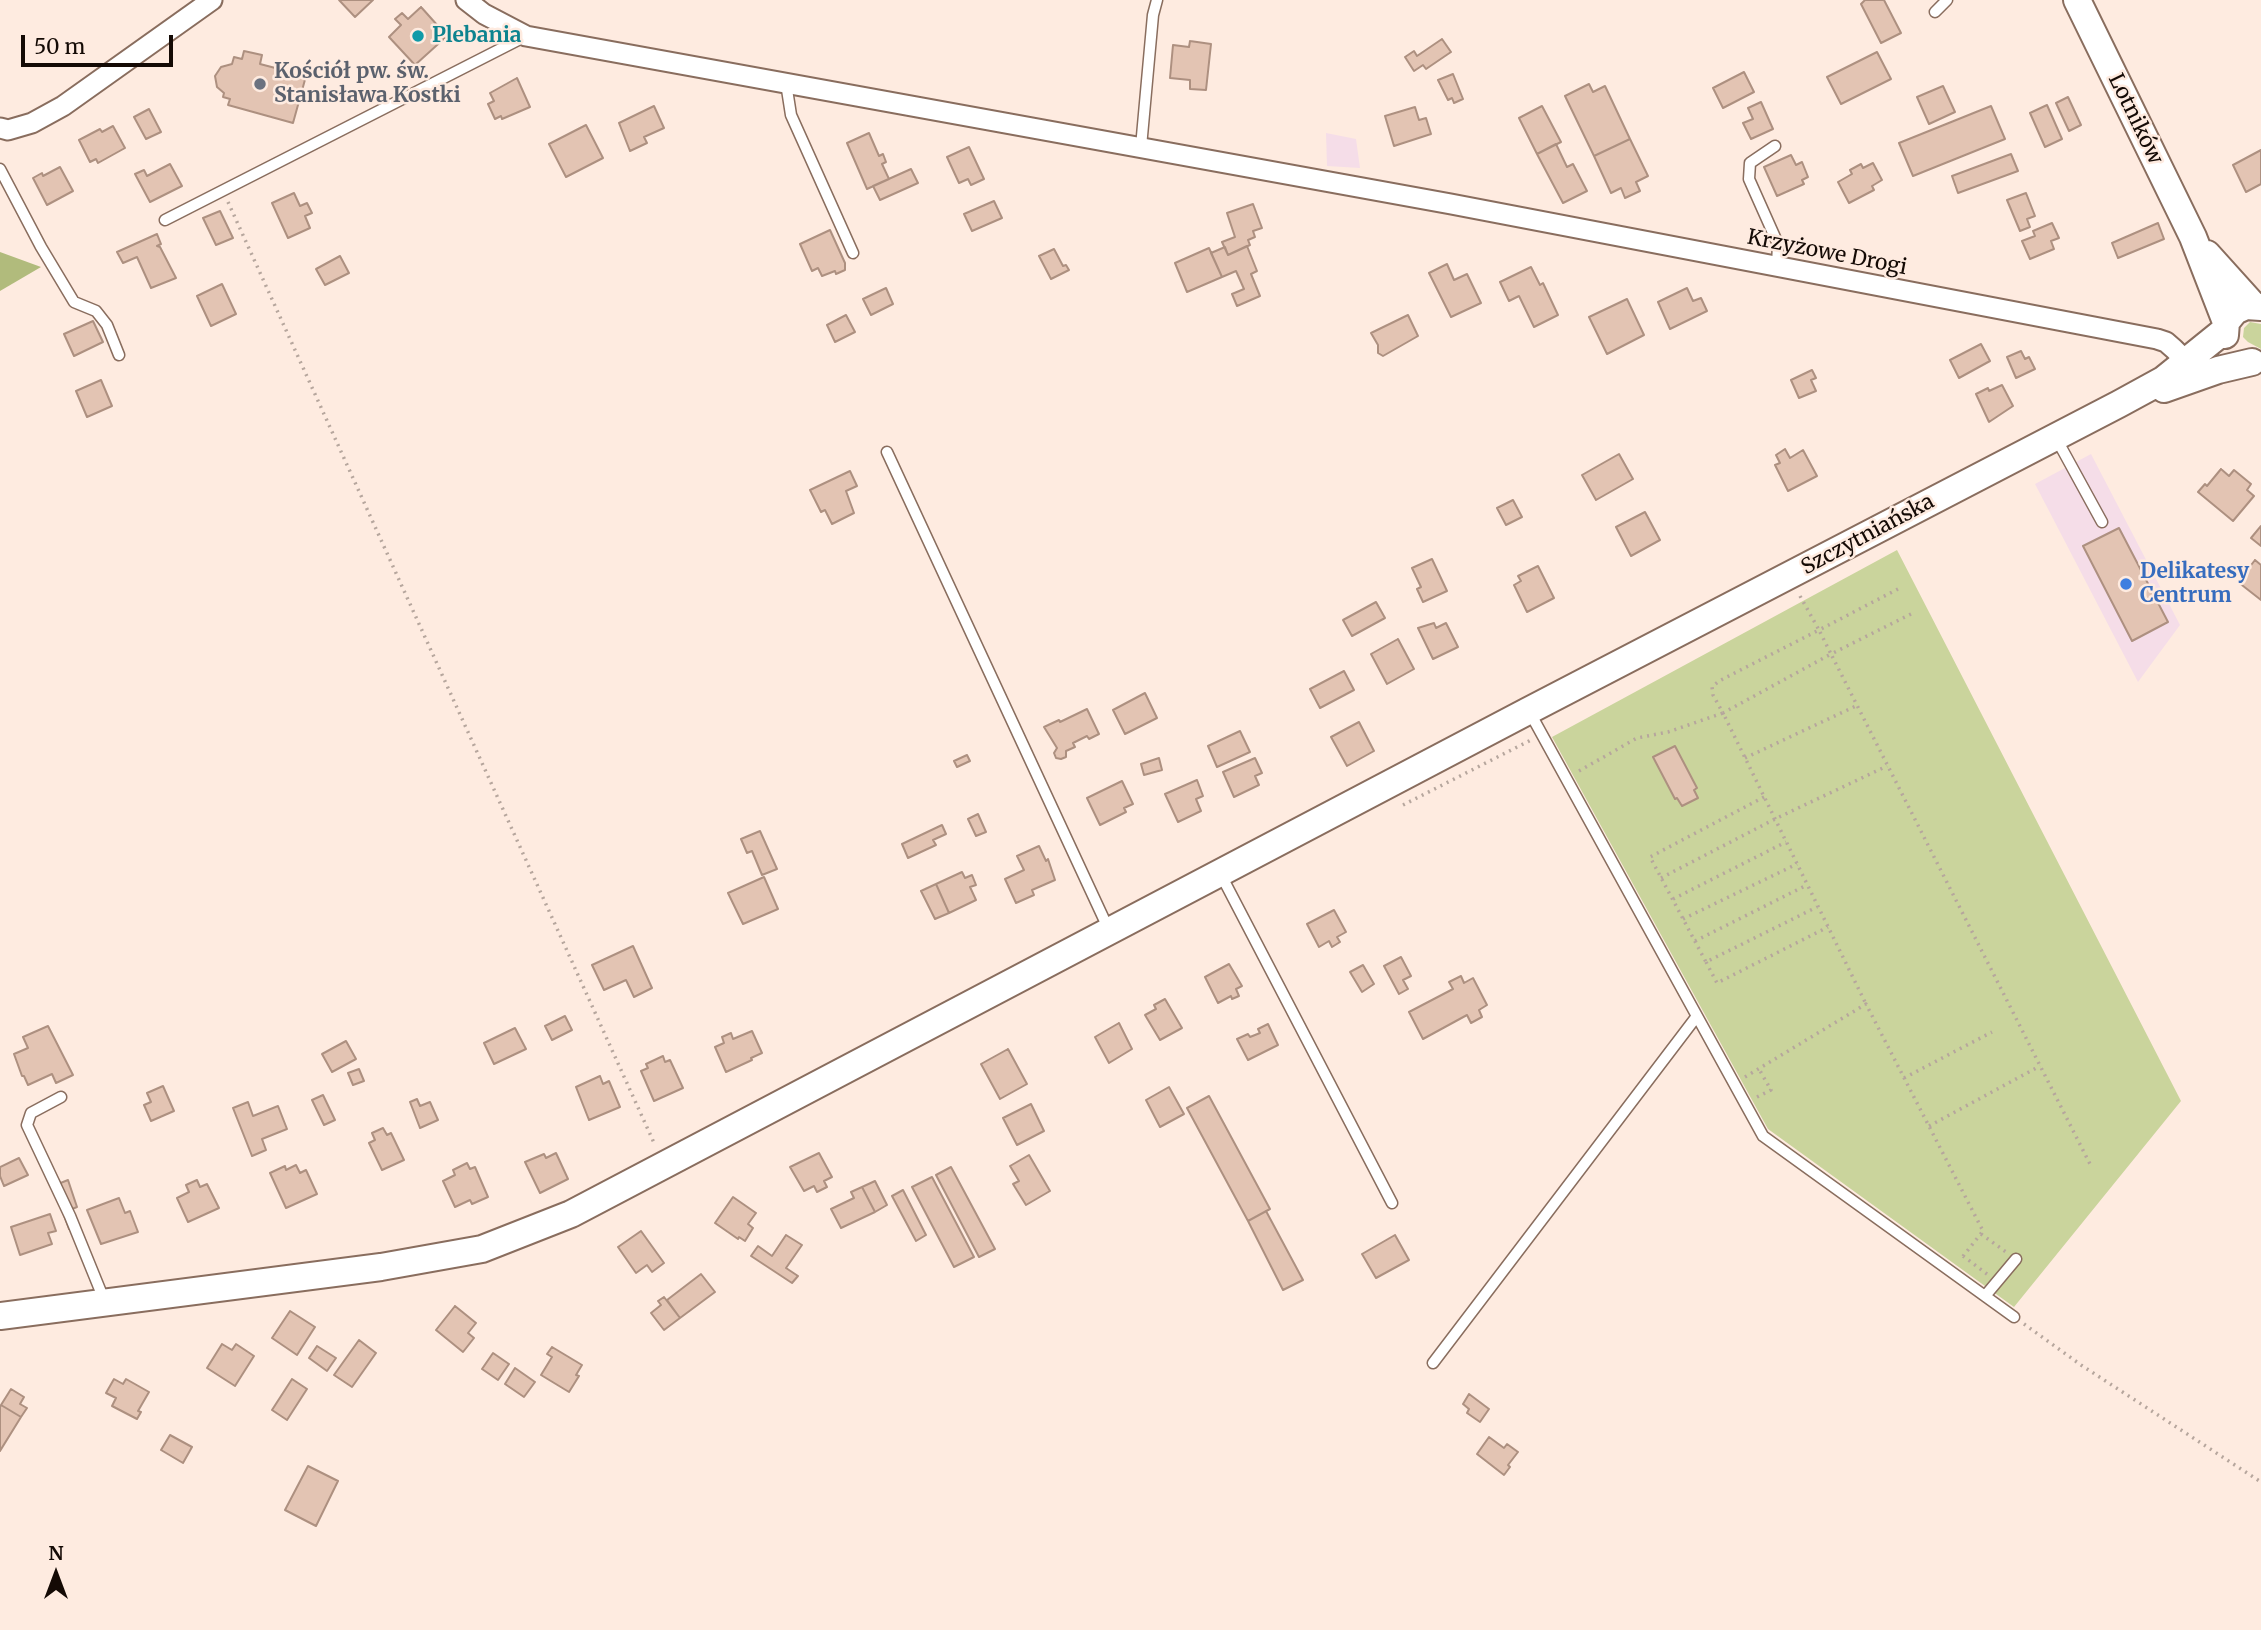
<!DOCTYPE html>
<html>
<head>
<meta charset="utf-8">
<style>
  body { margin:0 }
  #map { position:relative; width:2261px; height:1630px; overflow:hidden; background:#feebe0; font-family:Merriweather,serif }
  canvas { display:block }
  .north { position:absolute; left:21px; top:1539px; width:70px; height:70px; -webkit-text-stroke:5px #feebe0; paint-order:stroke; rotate:0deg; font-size:19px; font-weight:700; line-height:28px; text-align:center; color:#140a05 }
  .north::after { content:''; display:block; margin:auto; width:24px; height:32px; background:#140a05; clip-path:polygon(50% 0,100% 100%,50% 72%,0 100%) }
  .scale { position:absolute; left:21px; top:35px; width:152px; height:32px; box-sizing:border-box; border:4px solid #140a05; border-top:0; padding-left:9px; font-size:21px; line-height:24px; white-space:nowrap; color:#140a05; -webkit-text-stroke:5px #feebe0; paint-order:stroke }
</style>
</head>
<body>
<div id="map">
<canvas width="2261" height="1630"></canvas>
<div class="north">N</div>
<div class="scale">50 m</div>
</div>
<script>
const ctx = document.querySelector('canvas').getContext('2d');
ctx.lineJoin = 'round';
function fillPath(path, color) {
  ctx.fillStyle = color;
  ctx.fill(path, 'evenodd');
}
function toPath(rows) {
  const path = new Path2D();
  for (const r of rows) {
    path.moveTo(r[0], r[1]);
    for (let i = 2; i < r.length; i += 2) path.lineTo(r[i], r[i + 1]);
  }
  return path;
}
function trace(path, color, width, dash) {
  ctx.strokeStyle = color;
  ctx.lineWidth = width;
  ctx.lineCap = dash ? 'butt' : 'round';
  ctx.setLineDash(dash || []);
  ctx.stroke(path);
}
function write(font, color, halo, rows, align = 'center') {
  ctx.font = font + ' Merriweather,serif';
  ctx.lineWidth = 5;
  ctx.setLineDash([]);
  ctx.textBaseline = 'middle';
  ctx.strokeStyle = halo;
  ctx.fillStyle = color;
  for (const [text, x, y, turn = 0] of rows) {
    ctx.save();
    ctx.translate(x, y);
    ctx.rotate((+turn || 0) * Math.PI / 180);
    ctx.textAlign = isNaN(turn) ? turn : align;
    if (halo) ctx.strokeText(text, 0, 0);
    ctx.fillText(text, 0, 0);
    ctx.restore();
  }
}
const commercial = toPath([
  [1326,133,1356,139,1360,168,1327,166],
  [2091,454,2180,625,2138,682,2035,484]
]);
const green = toPath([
  [2250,322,2261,324,2261,349,2248,342,2243,337,2244,328],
  [1897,550,2181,1101,2014,1307,1768,1129,1552,737]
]);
const forest = toPath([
  [0,252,41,267,0,291]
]);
const building = toPath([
  [339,0,373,0,355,17,339,0],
  [1865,0,1884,0,1901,33,1881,43,1861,4,1865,0],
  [421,7,447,36,415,65,389,37,401,25,395,19,402,13,408,19,421,7],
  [1442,39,1451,52,1426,69,1423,65,1414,71,1405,57,1414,51,1417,56,1442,39],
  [1190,41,1211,44,1206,90,1190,89,1190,80,1170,78,1173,45,1189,47,1190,41],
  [244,51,262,55,260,64,306,76,293,123,228,105,230,99,223,97,224,93,217,87,215,76,221,67,232,64,234,57,242,59,244,51],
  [1877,52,1891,79,1841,104,1827,77,1877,52],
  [1744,72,1754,92,1723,108,1713,88,1744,72],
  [1453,74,1463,99,1454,103,1452,98,1448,100,1438,80,1453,74],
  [517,78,530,107,502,119,501,116,495,119,488,104,494,101,490,93,517,78],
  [1589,84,1593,92,1605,86,1630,139,1594,156,1565,96,1589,84],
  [1943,86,1955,112,1929,124,1917,97,1943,86],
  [2068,97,2081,125,2069,131,2056,103,2068,97],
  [1761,102,1773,129,1751,139,1743,123,1753,119,1748,108,1761,102],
  [2047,105,2062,139,2045,147,2030,113,2047,105],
  [654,106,664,128,644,137,647,143,630,151,619,123,654,106],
  [1542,106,1561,142,1537,154,1519,118,1542,106],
  [1991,106,2005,139,1913,176,1899,143,1991,106],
  [1415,107,1419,120,1426,118,1431,134,1394,146,1385,116,1415,107],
  [149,109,161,132,146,139,134,117,149,109],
  [586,125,603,158,566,177,549,144,586,125],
  [113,126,125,148,98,163,96,159,90,162,79,140,100,129,102,132,113,126],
  [869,133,879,156,883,154,886,162,882,164,889,179,867,189,847,143,869,133],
  [1630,139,1648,176,1636,182,1640,191,1625,198,1621,188,1611,193,1594,156,1630,139],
  [1556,144,1567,167,1573,164,1587,191,1563,203,1537,154,1556,144],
  [969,147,984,179,971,185,968,179,959,183,947,157,969,147],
  [2261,150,2261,184,2246,192,2233,165,2261,150],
  [2011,154,2018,171,1958,193,1952,176,2011,154],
  [1791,155,1796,165,1802,162,1808,177,1802,180,1804,184,1777,196,1764,167,1791,155],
  [1873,163,1882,180,1872,186,1874,190,1849,203,1838,182,1852,174,1850,170,1861,164,1863,168,1873,163],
  [170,164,182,186,150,202,135,174,144,170,147,176,170,164],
  [60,167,73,191,47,205,33,178,42,173,43,176,60,167],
  [911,169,918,183,880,200,873,186,911,169],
  [294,193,300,206,307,203,312,213,305,216,310,228,288,238,272,203,294,193],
  [2026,193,2035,216,2027,219,2030,227,2020,231,2007,200,2026,193],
  [994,201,1002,218,972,231,964,214,994,201],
  [1253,204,1262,228,1253,231,1255,237,1248,240,1250,245,1228,255,1222,242,1235,237,1227,213,1253,204],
  [220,211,233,238,216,245,203,218,220,211],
  [2052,223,2059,238,2051,241,2054,249,2030,259,2022,241,2035,236,2033,231,2052,223],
  [2158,223,2164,239,2118,258,2112,243,2158,223],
  [830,230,845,263,845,270,836,274,835,271,822,276,818,268,812,271,800,244,830,230],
  [157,234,161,244,157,246,160,247,176,278,151,288,137,257,123,263,117,252,157,234],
  [1247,246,1257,271,1251,274,1260,296,1237,306,1232,294,1244,289,1236,271,1222,277,1211,253,1225,247,1228,255,1247,246],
  [1209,248,1222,277,1187,292,1175,263,1209,248],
  [1054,249,1063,266,1066,265,1069,270,1051,279,1039,256,1054,249],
  [340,256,349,273,325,285,316,269,340,256],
  [1447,264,1454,280,1467,274,1481,303,1451,317,1429,273,1447,264],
  [1531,267,1540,285,1543,283,1558,315,1534,327,1519,296,1509,301,1500,282,1531,267],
  [222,284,236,314,211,326,197,296,222,284],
  [886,288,893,304,871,315,863,299,886,288],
  [1687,288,1693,301,1701,298,1707,311,1670,329,1658,302,1687,288],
  [1627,299,1644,335,1607,354,1589,317,1627,299],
  [846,315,855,332,835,342,827,325,846,315],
  [1408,315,1418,336,1383,356,1378,353,1378,345,1371,333,1408,315],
  [93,321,103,342,74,356,64,334,93,321],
  [1981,344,1990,361,1959,378,1950,360,1981,344],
  [2021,351,2025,359,2029,357,2035,369,2016,378,2007,357,2021,351],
  [1812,370,1816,378,1811,380,1816,391,1799,398,1791,380,1812,370],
  [101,380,112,406,87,417,76,391,101,380],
  [2002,385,2013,406,1989,422,1976,394,1988,388,1989,391,2002,385],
  [1785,449,1790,458,1803,450,1817,476,1788,491,1775,465,1780,463,1776,455,1785,449],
  [1619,454,1633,479,1596,500,1582,475,1619,454],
  [2221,469,2229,476,2234,470,2251,484,2247,490,2254,496,2233,521,2198,492,2205,484,2207,486,2221,469],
  [850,471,857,486,846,491,854,513,832,524,825,510,821,512,810,490,850,471],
  [1513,500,1522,517,1506,525,1497,508,1513,500],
  [1645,512,1660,540,1631,556,1616,527,1645,512],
  [2261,526,2261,546,2251,538,2261,526],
  [2119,528,2168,622,2132,641,2083,546,2119,528],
  [1432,559,1447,591,1423,602,1417,589,1421,587,1412,568,1432,559],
  [2255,560,2261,565,2261,600,2238,582,2255,560],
  [1538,566,1554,598,1527,612,1514,585,1521,581,1518,576,1538,566],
  [1376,602,1385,618,1352,636,1343,620,1376,602],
  [1434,623,1436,628,1446,623,1458,647,1433,659,1418,628,1434,623],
  [1398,639,1414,669,1387,684,1371,654,1398,639],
  [1344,671,1354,690,1320,708,1310,689,1344,671],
  [1145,693,1157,718,1125,734,1113,710,1145,693],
  [1087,709,1099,734,1089,739,1087,736,1073,743,1075,747,1066,751,1066,757,1061,759,1056,758,1054,753,1057,748,1044,727,1059,720,1060,722,1087,709],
  [1359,722,1374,751,1347,766,1331,737,1359,722],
  [1240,731,1250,752,1217,767,1208,746,1240,731],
  [1675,746,1697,788,1694,790,1698,798,1682,806,1677,798,1675,799,1653,757,1675,746],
  [967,755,970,761,957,767,954,761,967,755],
  [1159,758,1162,770,1144,775,1141,764,1159,758],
  [1255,758,1262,773,1255,776,1259,785,1234,797,1223,772,1255,758],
  [1197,780,1203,796,1196,799,1201,811,1178,822,1165,794,1197,780],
  [1122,781,1133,804,1124,808,1126,812,1100,825,1087,798,1122,781],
  [978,814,986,832,976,836,968,819,978,814],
  [942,825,946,834,933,840,936,845,908,858,902,844,942,825],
  [760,831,777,869,762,875,752,851,747,853,741,839,760,831],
  [1039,846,1046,861,1048,859,1055,880,1032,890,1034,895,1016,903,1005,879,1024,870,1017,856,1039,846],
  [962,872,965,878,972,875,976,885,970,887,976,900,949,913,936,884,962,872],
  [764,877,778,909,743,924,728,893,764,877],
  [936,884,949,913,935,919,921,891,936,884],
  [1334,910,1346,932,1337,937,1340,942,1332,947,1329,941,1319,947,1307,924,1334,910],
  [633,946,652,988,634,997,626,980,604,990,592,965,633,946],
  [1401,957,1411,976,1403,980,1408,989,1399,994,1384,966,1401,957],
  [1229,964,1242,986,1236,989,1239,996,1232,999,1231,996,1218,1003,1205,977,1229,964],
  [1363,965,1374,984,1362,992,1350,972,1363,965],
  [1461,976,1464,983,1473,978,1487,1005,1479,1010,1482,1017,1471,1023,1467,1015,1423,1039,1409,1012,1453,989,1449,982,1461,976],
  [1165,999,1182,1028,1160,1040,1145,1015,1156,1009,1154,1005,1165,999],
  [565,1016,572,1030,552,1040,545,1026,565,1016],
  [1119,1023,1132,1049,1109,1063,1095,1037,1119,1023],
  [1268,1024,1278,1045,1248,1060,1237,1039,1248,1034,1250,1037,1260,1033,1258,1029,1268,1024],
  [48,1026,73,1075,56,1083,52,1074,28,1085,24,1076,22,1076,14,1054,28,1048,23,1037,48,1026],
  [515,1028,526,1049,494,1064,484,1043,515,1028],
  [752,1031,762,1053,751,1058,752,1060,726,1072,715,1047,724,1043,722,1037,731,1033,733,1039,752,1031],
  [346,1041,356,1059,332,1072,322,1054,346,1041],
  [1008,1049,1027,1084,1000,1099,981,1064,1008,1049],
  [663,1056,665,1062,670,1060,683,1088,654,1101,641,1071,648,1068,646,1064,663,1056],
  [359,1069,364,1081,353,1085,348,1073,359,1069],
  [600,1076,603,1084,609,1081,620,1107,589,1120,576,1087,600,1076],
  [163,1086,174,1111,151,1121,144,1105,151,1102,147,1093,163,1086],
  [1169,1087,1184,1114,1160,1127,1146,1100,1169,1087],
  [323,1095,335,1120,324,1125,312,1100,323,1095],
  [1209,1096,1270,1209,1248,1221,1187,1108,1209,1096],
  [417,1099,420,1106,430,1102,438,1120,420,1128,410,1102,417,1099],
  [248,1102,253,1116,278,1106,287,1129,262,1139,266,1150,252,1156,233,1108,248,1102],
  [1031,1104,1044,1131,1017,1145,1003,1118,1031,1104],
  [383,1128,387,1135,391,1133,404,1160,382,1170,369,1143,375,1140,372,1133,383,1128],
  [556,1153,568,1179,540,1193,525,1162,544,1154,546,1158,556,1153],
  [819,1153,832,1177,824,1181,827,1187,817,1192,814,1186,804,1191,790,1167,819,1153],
  [1029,1155,1050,1191,1026,1205,1013,1184,1019,1181,1010,1166,1029,1155],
  [19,1158,28,1175,4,1186,0,1176,0,1167,19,1158],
  [467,1163,470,1169,475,1167,488,1197,472,1204,470,1200,455,1207,443,1181,455,1175,453,1170,467,1163],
  [296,1165,300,1173,306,1170,317,1194,286,1208,270,1173,285,1166,286,1170,296,1165],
  [951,1167,995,1249,979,1257,936,1175,951,1167],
  [932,1177,974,1257,954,1267,912,1187,932,1177],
  [68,1180,77,1207,72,1209,78,1225,69,1229,53,1186,68,1180],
  [197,1180,200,1187,207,1184,219,1208,188,1222,177,1198,189,1192,186,1185,197,1180],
  [875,1181,887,1205,875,1212,862,1187,875,1181],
  [862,1187,875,1212,841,1228,831,1209,854,1198,851,1192,862,1187],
  [903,1190,926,1235,916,1241,892,1196,903,1190],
  [733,1197,756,1213,748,1224,753,1228,745,1241,739,1237,738,1239,715,1223,733,1197],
  [119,1198,125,1213,130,1211,138,1232,101,1244,87,1210,119,1198],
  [1266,1211,1303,1280,1283,1290,1248,1221,1266,1211],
  [50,1214,56,1231,48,1233,52,1244,20,1255,11,1227,50,1214],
  [641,1231,664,1263,652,1272,647,1265,636,1273,618,1247,641,1231],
  [786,1235,802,1245,786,1268,798,1276,792,1283,751,1256,758,1246,772,1256,786,1235],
  [1395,1235,1409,1260,1376,1278,1362,1254,1395,1235],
  [701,1274,715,1292,680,1318,667,1300,701,1274],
  [664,1297,680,1318,664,1330,651,1313,661,1305,658,1301,664,1297],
  [455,1306,476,1323,468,1333,474,1338,463,1352,436,1330,455,1306],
  [290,1311,315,1327,297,1355,272,1338,290,1311],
  [359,1340,376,1353,352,1387,334,1375,359,1340],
  [222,1344,232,1350,236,1344,254,1356,235,1386,207,1368,222,1344],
  [317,1346,336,1358,327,1371,309,1358,317,1346],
  [552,1347,582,1365,576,1375,579,1376,569,1392,541,1375,552,1357,547,1354,552,1347],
  [493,1353,509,1364,498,1380,482,1369,493,1353],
  [515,1368,535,1382,524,1397,505,1384,515,1368],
  [114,1379,123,1384,126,1379,149,1392,138,1411,141,1412,137,1419,112,1406,116,1398,106,1393,114,1379],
  [292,1379,307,1389,287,1420,272,1410,292,1379],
  [11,1389,24,1397,20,1404,27,1408,21,1417,1,1405,11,1389],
  [1469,1394,1489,1409,1480,1422,1467,1413,1469,1409,1463,1404,1469,1394],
  [1,1405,21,1417,0,1451,0,1407,1,1405],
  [170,1435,192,1447,183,1463,161,1450,170,1435],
  [1489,1437,1504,1448,1507,1444,1518,1452,1508,1465,1510,1467,1504,1475,1477,1454,1489,1437],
  [308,1466,338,1481,316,1526,285,1510,308,1466]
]);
const path = toPath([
  [228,202,655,1145],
  [1800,596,1819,630,1898,589],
  [1911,614,1831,654,1819,630,1719,681,1712,687,1713,695,1723,713,1831,654,2091,1166],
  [1745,758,1856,706],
  [1579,771,1637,738,1668,732,1723,713,1866,1004],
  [1764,797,1650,857,1706,962,1817,907],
  [1403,805,1531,740],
  [1661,878,1775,819,1887,766],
  [1673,899,1786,842],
  [1683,919,1797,864],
  [1695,941,1807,885],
  [1706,962,1717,983,1828,927],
  [1745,1077,1866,1004,1983,1231,1960,1260],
  [1904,1078,1992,1032],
  [1757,1097,1771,1090,1759,1069],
  [1929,1126,2040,1066],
  [1981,1234,2006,1252],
  [1963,1256,1987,1274],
  [2024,1324,2081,1365,2261,1482]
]);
const lane = toPath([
  [1935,12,1947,0],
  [786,83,791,115,853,253],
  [1775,146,1750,163,1749,179,1778,244,1777,266],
  [1141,147,1153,15,1157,0],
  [0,169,41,247,74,302,96,311,107,325,119,355],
  [165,220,526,36],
  [2056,438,2102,522],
  [887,452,1109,930],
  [1529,711,1763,1136,2014,1317],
  [1220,873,1392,1203],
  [61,1097,31,1113,27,1125,70,1216,105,1302],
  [1985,1296,2016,1259],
  [1433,1363,1697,1016]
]);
const street = toPath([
  [466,0,484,14,526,36,1451,204,2157,339,2166,342,2174,349,2187,362,2190,371],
  [0,128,8,130,32,123,63,106,212,0]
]);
const secondary = toPath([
  [2077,0,2193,237,2226,322],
  [2207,254,2253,305],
  [2225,335,2226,322,2235,311,2246,306,2261,307],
  [2164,389,2218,370,2252,362],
  [0,1316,381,1267,482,1249,571,1214,1528,711,2119,404,2163,380,2225,330]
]);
const markers = [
  [418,36,7,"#0f9aa8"],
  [260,84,7,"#6b7280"],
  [2126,584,7,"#3f7fe0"]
];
const cultureNames = [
  ["Plebania",432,36]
];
const worshipNames = [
  ["Kościół pw. św.",274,72],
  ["Stanisława Kostki",274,96]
];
const streetNames = [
  ["Lotników",2135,119,64],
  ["Krzyżowe Drogi",1827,253,11],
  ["Szczytniańska",1868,535,-28]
];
const shopNames = [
  ["Delikatesy",2140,572],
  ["Centrum",2140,596]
];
fillPath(commercial, '#f5dde8');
fillPath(green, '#cad49c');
fillPath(forest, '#b1bb7c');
fillPath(building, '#e3c4b3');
trace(building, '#ad9080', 2);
trace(lane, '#896d5e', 13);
trace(street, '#896d5e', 23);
trace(secondary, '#896d5e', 30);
trace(path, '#b6a69d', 3.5, [2, 5]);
trace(lane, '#fff', 10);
trace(street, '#fff', 19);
trace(secondary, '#fff', 26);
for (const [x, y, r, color] of markers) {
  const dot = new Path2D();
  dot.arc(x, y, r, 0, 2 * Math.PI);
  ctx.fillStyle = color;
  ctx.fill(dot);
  trace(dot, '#feebe0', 2.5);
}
write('bold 21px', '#0d838f', '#feebe0', cultureNames, 'left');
write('bold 21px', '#5b616d', '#feebe0', worshipNames, 'left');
write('21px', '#140a05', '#feebe0', streetNames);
write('bold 21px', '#366cbe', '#feebe0', shopNames, 'left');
</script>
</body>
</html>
